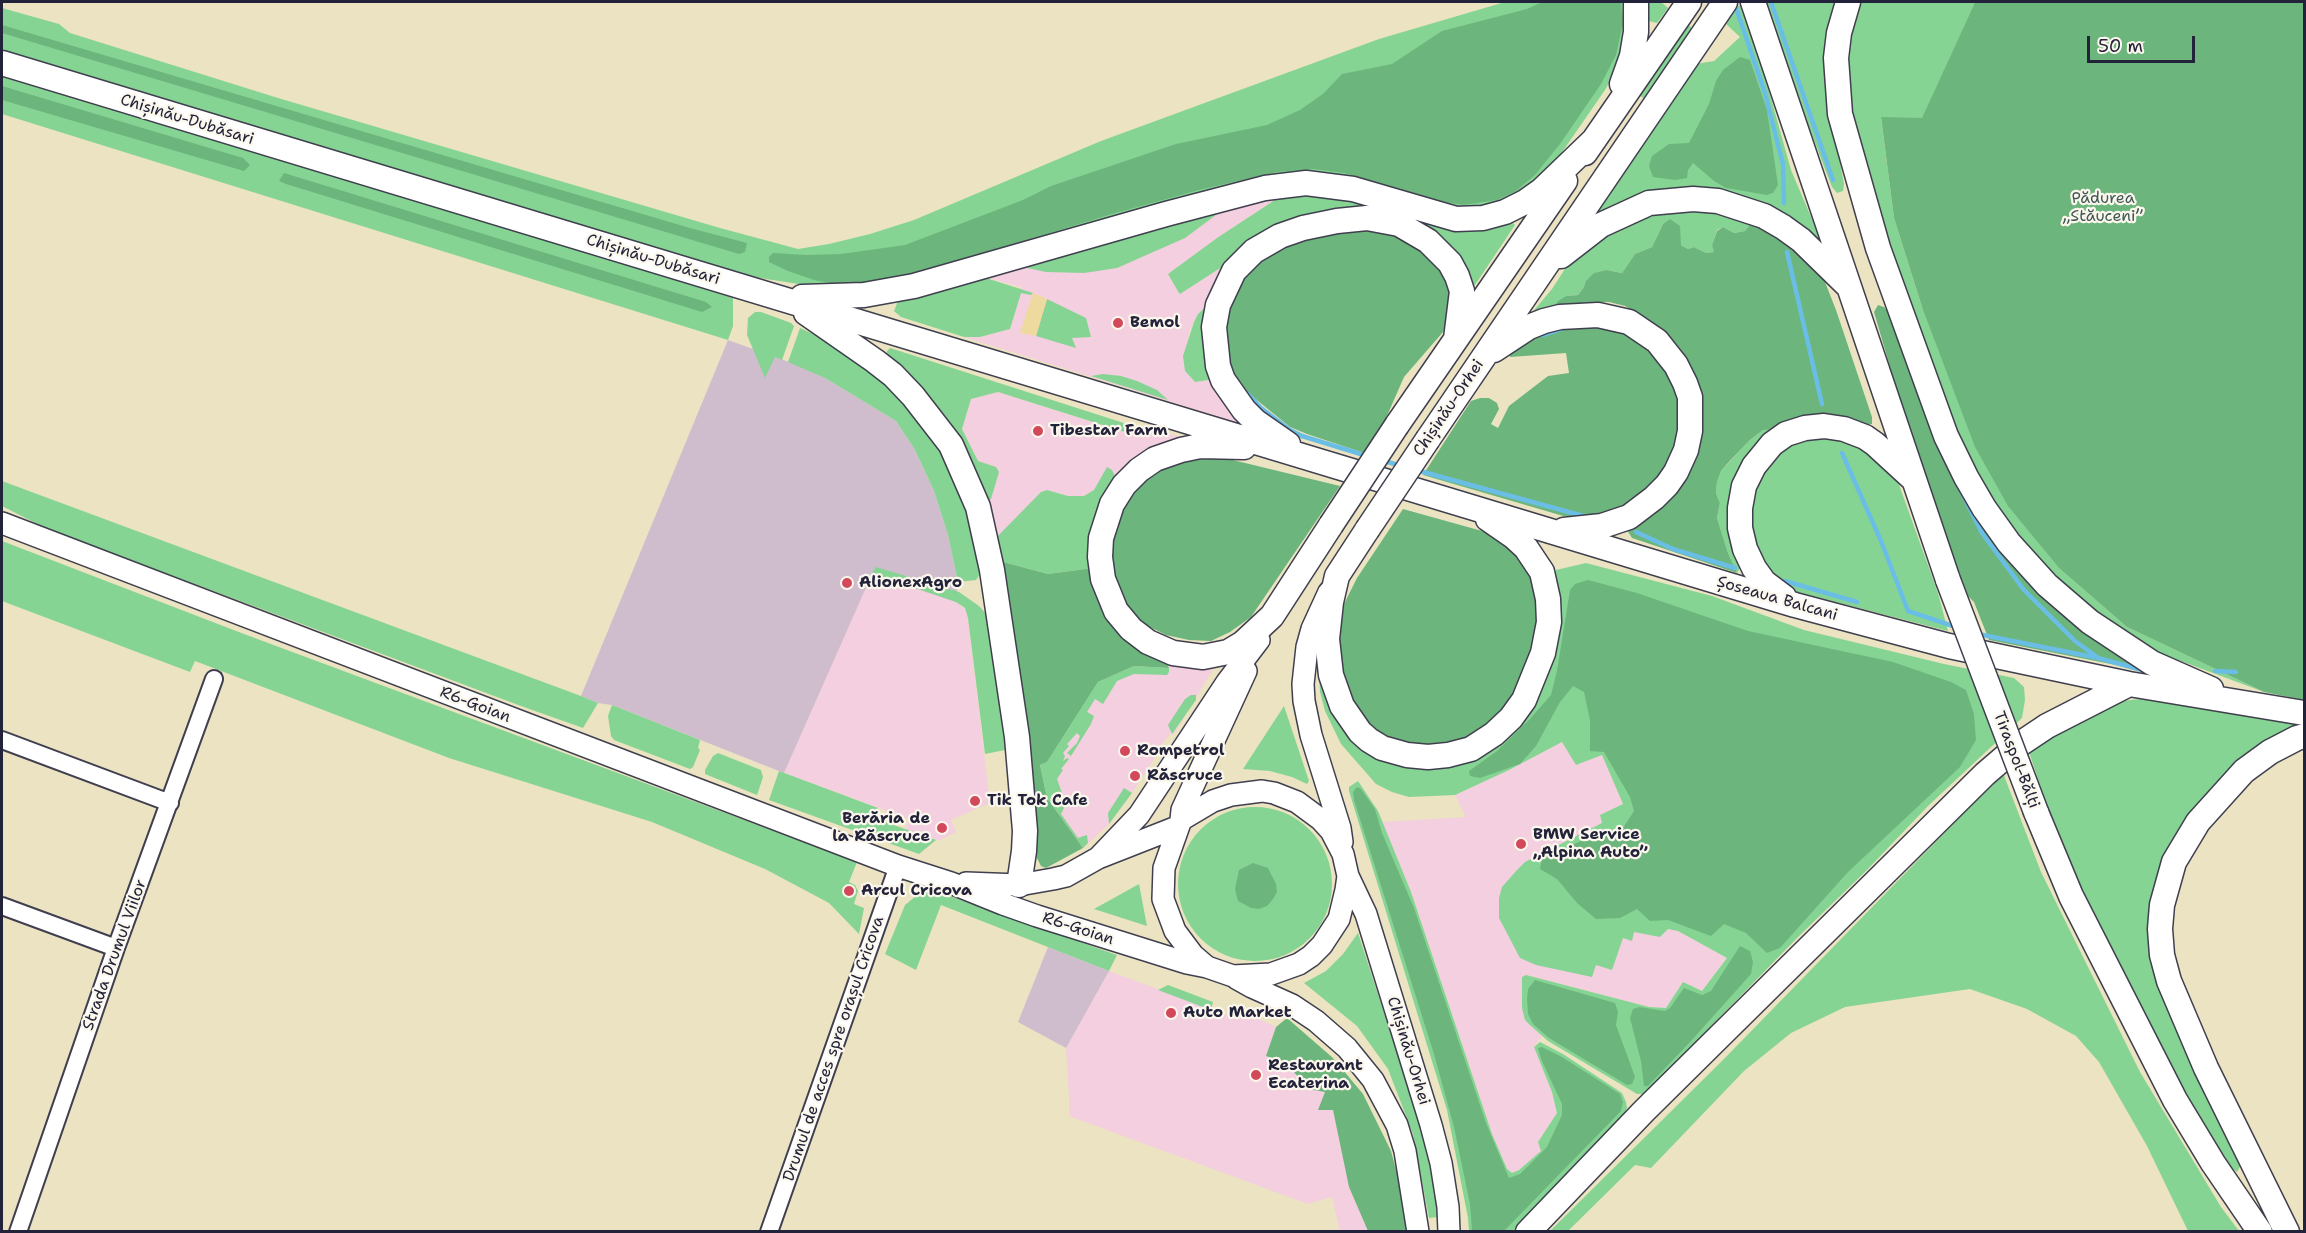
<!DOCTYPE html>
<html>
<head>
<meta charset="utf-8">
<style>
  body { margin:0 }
  #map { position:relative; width:2306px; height:1233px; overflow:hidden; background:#ebe3c2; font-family:"Shantell Sans",sans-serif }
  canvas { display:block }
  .frame { position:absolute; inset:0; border:3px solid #22223b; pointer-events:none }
  .scale { position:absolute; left:2087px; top:36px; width:108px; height:27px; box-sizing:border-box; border:3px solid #22223b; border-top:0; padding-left:8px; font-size:18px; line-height:21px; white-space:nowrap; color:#22223b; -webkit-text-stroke:4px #fbf7ec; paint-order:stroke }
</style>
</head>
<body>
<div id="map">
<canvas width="2306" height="1233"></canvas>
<div class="frame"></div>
<div class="scale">50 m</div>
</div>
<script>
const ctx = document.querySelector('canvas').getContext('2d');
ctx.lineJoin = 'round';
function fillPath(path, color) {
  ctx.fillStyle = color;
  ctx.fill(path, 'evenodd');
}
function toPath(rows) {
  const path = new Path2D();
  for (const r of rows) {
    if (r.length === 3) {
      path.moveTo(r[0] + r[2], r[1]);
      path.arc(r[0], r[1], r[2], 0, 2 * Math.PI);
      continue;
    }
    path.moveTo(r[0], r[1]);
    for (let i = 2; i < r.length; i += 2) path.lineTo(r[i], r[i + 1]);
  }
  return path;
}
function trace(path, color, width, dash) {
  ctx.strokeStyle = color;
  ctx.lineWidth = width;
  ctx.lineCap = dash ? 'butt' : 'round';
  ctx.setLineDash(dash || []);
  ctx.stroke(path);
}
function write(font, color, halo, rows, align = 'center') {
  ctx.font = font + ' "Shantell Sans",sans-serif';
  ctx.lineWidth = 4.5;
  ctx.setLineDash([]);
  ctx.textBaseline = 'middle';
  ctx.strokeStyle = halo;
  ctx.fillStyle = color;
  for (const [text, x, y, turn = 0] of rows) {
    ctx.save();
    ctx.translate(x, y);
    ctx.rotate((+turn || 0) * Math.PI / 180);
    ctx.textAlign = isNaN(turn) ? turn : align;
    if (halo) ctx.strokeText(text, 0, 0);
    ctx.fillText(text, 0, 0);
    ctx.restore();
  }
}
const built = toPath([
  [1284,194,1217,238,1168,274,1180,294,1231,261,1212,301,1198,314,1189,332,1185,371,1195,382,1215,379,1251,427,964,337,980,337,1010,329,1021,287,983,277],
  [998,392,1127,433,1130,425,1187,438,1098,485,1094,490,1084,496,1068,496,1052,491,992,542,981,500,999,472,996,467,978,461,962,429,971,399],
  [872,573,956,602,967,611,990,803,951,820,956,832,940,840,936,840,905,830,909,819,784,773],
  [1164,657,1218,661,1174,734,1171,733,1154,754,1155,757,1132,793,1109,824,1083,848,1059,817,1047,762,1098,682,1134,666,1168,668],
  [1562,742,1602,754,1623,804,1600,815,1602,823,1562,844,1668,929,1678,931,1727,958,1702,991,1683,982,1666,1008,1649,1007,1526,975,1523,977,1525,1020,1542,1036,1534,1047,1552,1092,1557,1113,1538,1142,1542,1150,1525,1166,1512,1173,1507,1169,1492,1134,1411,892,1382,822,1466,817,1455,795,1509,770],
  [1109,971,1239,1019,1242,1011,1276,1027,1269,1048,1326,1089,1368,1231,1340,1231,1332,1197,1308,1204,1069,1116,1069,1095,1066,1048]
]);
const industrial = toPath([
  [728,340,800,366,825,378,896,421,915,450,934,491,948,535,958,582,956,602,872,574,784,773,612,705,598,703,581,696],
  [1048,947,1109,971,1066,1048,1018,1022]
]);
const green = toPath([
  [1505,2,1629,2,1621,60,1605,90,1576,132,1551,168,1525,195,1475,211,1317,176,953,269,831,289,721,272,2,56,2,8,59,24,70,33,278,98,720,228,798,249,829,244,870,234,914,220,1101,141,1379,39],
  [1645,2,1661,2,1668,8,1657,23,1645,20],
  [1766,2,1842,2,1833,124,1844,184,1843,191,1837,193,1832,187,1810,130],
  [1854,2,1975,2,1922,119,1881,118,1894,218,1922,307,2060,569,2127,627,2264,692,2162,654,2110,628,2027,555,1969,466,1897,278,1851,119,1846,39],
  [1740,4,1767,84,1791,170,1823,245,1753,205,1593,219,1696,64,1714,61,1740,37,1725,23],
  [1688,23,1693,31,1645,99,1639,95],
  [2,71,733,293,733,326,728,340,2,114],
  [1309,192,1483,226,1512,222,1515,225,1475,285,1231,261,1180,294,1179,293,1168,274,1217,238,1284,194],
  [1696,207,1752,222,1745,231,1734,233,1723,227,1717,230,1712,245,1715,252,1706,253,1694,247,1688,249,1681,245,1663,224,1652,247,1635,254,1622,273,1607,270,1584,287,1578,295,1566,296,1554,312,1530,315,1552,289,1572,258,1597,240,1651,212],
  [1220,212,1185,238,1117,268,1084,273,1046,272,1018,266,1191,214],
  [983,277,1033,293,1031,295,1021,293,1010,329,980,337,964,337,901,317,894,311,898,301],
  [1047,299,1086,318,1091,337,1072,338,1076,348,1036,336],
  [1212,301,1215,379,1195,382,1185,371,1183,356,1194,322,1198,314],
  [755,312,761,312,783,320,791,323,794,326,782,360,775,357,765,378,747,335,748,318],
  [800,328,824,339,902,392,961,481,982,571,976,580,958,582,948,535,934,491,915,450,896,421,825,378,788,362],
  [890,348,1130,425,1128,433,998,392,971,399,962,429,978,461,996,467,999,472,991,499,987,502,887,360,887,351],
  [1103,374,1121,376,1137,381,1157,390,1168,400,1091,376],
  [1783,428,1762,445,1742,565,1737,573,1728,553,1717,518,1720,503,1716,493,1717,482,1721,471,1750,440,1763,430],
  [1817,435,1865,444,1897,479,1938,593,1948,631,1785,589,1765,569,1750,534,1751,493,1769,460,1796,440],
  [1107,467,1112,470,1118,482,1093,568,1048,574,996,560,992,542,1041,492,1047,490,1068,496,1084,496,1094,490],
  [2,481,581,696,598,703,583,728,521,706,45,528,2,506],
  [2,541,244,634,857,862,849,882,855,885,858,891,854,904,864,908,859,934,829,903,765,869,652,822,449,758,195,661,190,672,2,601],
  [1586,563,1712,596,1804,630,1944,664,2014,678,2024,687,2025,700,2022,718,1928,806,1867,870,1799,936,1645,1094,1637,1094,1548,1041,1531,1026,1525,1020,1522,1008,1522,977,1526,975,1649,1007,1666,1008,1683,982,1702,991,1727,958,1678,931,1668,929,1660,937,1634,932,1632,941,1623,938,1612,970,1596,965,1592,977,1536,965,1520,958,1499,918,1499,898,1502,887,1517,870,1525,862,1602,823,1600,815,1623,804,1602,755,1576,765,1562,742,1509,770,1455,795,1409,797,1392,792,1376,784,1341,744,1325,711,1320,692,1319,673,1555,579,1556,570],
  [876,567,959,592,979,606,988,616,1010,749,985,754,968,618,965,608,956,602,872,573],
  [1134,666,1169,668,1169,672,1167,675,1134,674,1117,681,1103,704,1095,699,1087,712,1094,716,1091,724,1071,756,1067,753,1077,743,1080,736,1077,733,1067,744,1069,746,1063,753,1065,756,1063,761,1067,758,1069,759,1061,769,1063,770,1057,779,1066,804,1061,814,1078,838,1087,835,1088,843,1083,848,1047,798,1040,765,1047,762,1098,682],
  [1191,695,1196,695,1196,700,1172,734,1168,725,1185,699],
  [2139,699,2304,722,2214,791,2150,929,2241,1165,2237,1172,2229,1166,2160,1048,2081,889,2059,843,2029,752,2047,739,2108,703],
  [612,705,700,740,698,748,700,750,693,767,690,769,614,740,611,736,608,716],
  [1284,706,1309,781,1307,784,1292,777,1270,771,1243,769],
  [718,753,761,770,763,777,757,795,705,774,705,770,713,756],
  [779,771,878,808,874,818,936,840,919,854,769,800],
  [2003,773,2041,872,2140,1072,2221,1207,2239,1231,2188,1231,2147,1146,2099,1062,2076,1036,2027,1009,1970,989,1845,1007,1791,1033,1744,1071,1651,1168,1635,1165,1568,1231,1549,1232,1722,1061],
  [1358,781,1378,811,1411,892,1492,1134,1507,1169,1512,1173,1519,1170,1541,1151,1538,1142,1557,1113,1552,1092,1534,1047,1540,1042,1563,1054,1622,1093,1626,1102,1627,1108,1625,1114,1513,1231,1469,1231,1468,1218,1447,1110,1349,791,1349,787],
  [1124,788,1132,793,1109,824,1108,813],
  [1255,884,77],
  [1139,884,1147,926,1094,909],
  [935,891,1117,955,1109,971,941,905,916,970,885,954,905,905,921,892],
  [1358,933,1419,1120,1439,1206,1438,1217,1429,1218,1413,1134,1388,1069,1357,1026,1304,983,1326,971,1343,954],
  [1168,985,1213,1002,1211,1010,1158,990]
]);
const forest = toPath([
  [1542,2,1621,2,1623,23,1616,55,1601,84,1560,144,1535,175,1516,191,1497,200,1463,205,1443,202,1344,173,1314,169,1277,172,1199,190,1112,214,958,261,899,277,845,286,814,280,788,271,769,262,769,257,773,253,806,255,841,254,905,245,1023,200,1051,186,1176,144,1267,125,1300,110,1323,94,1342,74,1392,64,1442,31,1527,9],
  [1975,2,2304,2,2304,700,2264,692,2127,627,2060,569,2008,506,1975,447,1922,307,1894,218,1881,117,1922,118],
  [2,25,690,228,747,243,745,252,739,254,2,33],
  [1740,57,1750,60,1767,110,1778,185,1773,193,1767,195,1726,188,1714,181,1693,163,1688,170,1687,178,1675,180,1653,177,1649,166,1652,156,1669,144,1689,143,1709,104,1716,81,1723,70],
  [2,86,243,158,250,165,244,171,2,100],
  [284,173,706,302,712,307,702,312,286,184,279,181],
  [1670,219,1680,226,1681,245,1688,249,1694,247,1706,253,1714,252,1712,245,1717,231,1723,227,1734,233,1745,231,1752,222,1776,235,1815,267,1825,282,1836,310,1872,417,1872,424,1866,425,1763,430,1750,440,1727,464,1721,471,1717,482,1716,493,1720,503,1717,518,1728,553,1737,573,1632,538,1627,530,1657,506,1697,381,1691,365,1679,347,1652,322,1625,306,1609,302,1587,302,1554,312,1557,302,1566,296,1578,295,1584,287,1586,281,1594,273,1607,270,1622,273,1635,254,1652,247,1663,224],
  [1351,228,1404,234,1448,277,1450,295,1450,313,1443,332,1404,377,1386,418,1364,453,1307,434,1290,427,1242,388,1230,376,1224,316,1235,284,1271,248],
  [1878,305,1884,307,1899,322,1955,474,2146,673,2116,665,1989,640,1974,602,1968,596,1949,544,1895,384,1874,312],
  [1603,326,1623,331,1651,346,1678,387,1681,420,1672,457,1653,486,1628,505,1593,518,1577,520,1423,475,1471,401,1480,398,1489,398,1497,403,1499,409,1491,424,1498,428,1509,406,1548,376,1569,373,1566,353,1510,357,1510,349,1538,330],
  [1208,454,1340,486,1251,617,1230,632,1211,641,1189,640,1166,635,1142,623,1127,608,1114,588,1108,532,1138,480,1153,469],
  [1403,509,1500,536,1534,567,1540,637,1512,707,1471,739,1446,746,1397,744,1360,720,1340,677,1339,614,1357,578],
  [996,560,1048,574,1093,568,1164,657,1169,668,1134,666,1098,682,1047,762,1040,765,1047,798,1083,848,1046,868,1041,866,1036,856,1023,725],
  [1588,580,1637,593,1748,631,1893,662,1951,682,1966,690,1974,714,1976,740,1960,767,1848,872,1780,948,1767,953,1746,933,1724,924,1711,936,1668,920,1650,921,1637,909,1620,918,1596,919,1577,903,1557,879,1540,869,1542,858,1581,841,1605,837,1623,828,1634,811,1630,797,1604,752,1590,751,1590,720,1584,692,1573,686,1560,702,1536,746,1520,764,1480,778,1470,776,1469,771,1497,751,1529,720,1551,695,1557,671,1570,590,1575,584],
  [1357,787,1361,789,1375,809,1382,833,1414,908,1486,1123,1509,1178,1520,1174,1547,1147,1562,1115,1562,1104,1541,1059,1538,1048,1542,1047,1562,1057,1620,1094,1623,1102,1621,1111,1504,1231,1472,1231,1470,1204,1454,1127,1434,1054,1354,800,1353,792],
  [1253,863,1268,868,1276,884,1277,892,1273,899,1267,906,1259,909,1251,908,1238,901,1235,889,1239,870],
  [1740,946,1750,951,1753,962,1751,974,1691,1041,1648,1086,1644,1086,1641,1061,1630,1018,1633,1009,1639,1007,1665,1011,1670,1008,1684,988,1702,995,1711,991],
  [1535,980,1615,1003,1618,1012,1616,1025,1635,1077,1632,1084,1627,1085,1549,1038,1533,1024,1528,1014,1527,999,1528,989],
  [1287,1018,1333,1058,1363,1094,1391,1151,1399,1181,1406,1231,1368,1231,1349,1187,1333,1110,1318,1110,1325,1092,1302,1088,1301,1080,1292,1070,1293,1066,1266,1056,1276,1027]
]);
const sand = toPath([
  [1033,293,1047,299,1036,336,1020,333]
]);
const stream = toPath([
  [1734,2,1765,93,1778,145,1783,164,1784,203],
  [1771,2,1833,180],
  [1787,252,1822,404],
  [1542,335,1561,329],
  [1247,393,1261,408,1290,430,1302,436,1367,456],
  [1842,453,1881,541,1908,611,1956,627],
  [1384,461,1402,466],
  [1416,470,1587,517],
  [1960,489,1982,533,2024,590,2075,641,2097,657],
  [1636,532,1673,549,1735,568],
  [1785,581,1857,602],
  [1978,634,2098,658,2146,671],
  [2215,671,2236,672]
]);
const minor = toPath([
  [2,740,170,803],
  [2,906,116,948],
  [18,1232,116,948,214,679],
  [769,1232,898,866]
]);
const major = toPath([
  [2,523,898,866,951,883,1003,904,1037,916,1187,963,1207,967],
  [1329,592,1312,629,1307,647,1303,684,1304,701,1311,735,1340,828,1342,842],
  [1262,791,1274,793,1297,802,1320,819,1331,831,1343,854,1348,876,1346,890,1339,919,1322,945,1311,956,1299,964,1271,974,1233,976,1207,967,1193,955,1175,931,1163,899,1164,868,1181,820,1213,801,1231,795,1262,791],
  [1181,820,1182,810,1246,671],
  [1098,858,1139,815,1227,682,1259,640],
  [1348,876,1366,914,1431,1125,1441,1163,1448,1207,1449,1232],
  [966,883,1019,885,1053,879,1066,876,1098,858,1177,827],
  [1236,978,1252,987,1292,1005,1316,1021,1347,1048,1373,1080,1397,1125,1405,1151,1418,1232]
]);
const highway = toPath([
  [1753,2,1948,580],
  [1848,2,1839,33,1836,58,1840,114,1878,248,1946,436,1966,477,1984,508,2009,543,2047,585,2090,622,2152,663,2211,689],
  [2,63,1795,605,1949,646,2129,684,2304,713],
  [1622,84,1632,56,1636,32,1636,2],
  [1585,153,1689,2],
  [1561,256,1601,225,1649,203,1693,199,1718,201,1764,216,1783,227,1801,240,1846,284],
  [802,297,864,295,914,286,1166,214,1265,188,1306,183,1353,189,1456,219,1483,218,1505,212,1525,202,1542,190,1593,141],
  [806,313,875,361,893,375,913,396,951,445,978,507,992,570,1017,737,1025,831,1024,851,1019,885],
  [1494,350,1529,327,1544,321,1560,317,1598,315,1629,322,1657,341,1676,365,1685,383,1690,397,1690,431,1686,450,1676,472,1667,485,1654,498,1629,517,1602,526,1564,530],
  [1397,425,1565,181],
  [1428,439,1725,2],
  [1288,444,1255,421,1244,410,1223,380,1218,366,1214,327,1218,305,1234,271,1254,251,1280,236,1303,228,1337,221,1367,218,1399,224,1428,241,1450,263,1457,276,1462,291,1456,339],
  [1244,447,1200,446,1181,450,1155,459,1139,470,1124,485,1112,504,1101,538,1100,557,1103,579,1116,611,1131,629,1148,642,1173,653,1203,657,1228,652,1243,643,1272,616,1331,525],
  [1367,530,1337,576,1331,602,1327,639,1331,675,1342,706,1360,732,1369,740,1382,748,1407,755,1428,757,1448,755,1471,749,1494,734,1511,718,1524,700,1543,653,1549,622,1548,599,1542,572,1526,548,1514,537,1488,519],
  [1784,597,1764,582,1754,568,1745,549,1740,528,1740,508,1744,486,1754,466,1772,444,1786,434,1805,428,1824,426,1844,429,1865,437,1875,444,1912,478],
  [2036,812,2071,896,2175,1100,2213,1163,2260,1232],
  [1528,1232,1644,1111,1985,774,2020,744,2047,726,2129,684],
  [2287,1232,2206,1068,2169,981,2162,955,2160,929,2162,905,2174,862,2198,822,2244,771,2270,752,2297,738,2304,736]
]);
const highwayBridge = toPath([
  [1331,525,1397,425],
  [1367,530,1428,439],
  [1948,580,2036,812]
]);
const markers = [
  [1118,323,6,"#d1495b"],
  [1038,431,6,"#d1495b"],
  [847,583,6,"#d1495b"],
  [1125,751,6,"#d1495b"],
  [1135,776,6,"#d1495b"],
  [975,801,6,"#d1495b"],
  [942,828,6,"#d1495b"],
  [1521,844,6,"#d1495b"],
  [849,891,6,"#d1495b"],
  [1171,1013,6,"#d1495b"],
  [1256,1075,6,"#d1495b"]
];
const streetNames = [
  ["Chișinău-Dubăsari",187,120,17],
  ["Chișinău-Dubăsari",653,260,17],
  ["Chișinău-Orhei",1449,408,-56],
  ["Șoseaua Balcani",1777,599,16],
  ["R6-Goian",475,705,21],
  ["Tiraspol-Bălți",2016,760,69],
  ["R6-Goian",1078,929,18],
  ["Strada Drumul Viilor",115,955,-70],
  ["Drumul de acces spre orașul Cricova",834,1049,-71],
  ["Chișinău-Orhei",1408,1051,73]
];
const parkNames = [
  ["Pădurea",2103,199],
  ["„Stăuceni”",2103,217]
];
const poiNames = [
  ["Bemol",1130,323],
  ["Tibestar Farm",1050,431],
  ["AlionexAgro",859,583],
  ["Rompetrol",1137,751],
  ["Răscruce",1147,776],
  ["Tik Tok Cafe",987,801],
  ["Berăria de",930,819,"right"],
  ["la Răscruce",930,837,"right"],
  ["BMW Service",1533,835],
  ["„Alpina Auto”",1533,853],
  ["Arcul Cricova",861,891],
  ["Auto Market",1183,1013],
  ["Restaurant",1268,1066],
  ["Ecaterina",1268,1084]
];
fillPath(built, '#f3cfdf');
fillPath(industrial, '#cfbdce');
fillPath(green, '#86d493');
fillPath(forest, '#6cb67d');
fillPath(sand, '#eeda9e');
trace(stream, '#6abee6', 4.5);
trace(minor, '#403f4f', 20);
trace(major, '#403f4f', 24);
trace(highway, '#403f4f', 27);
trace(minor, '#fff', 16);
trace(major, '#fff', 21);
trace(highway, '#fff', 24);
trace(highwayBridge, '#403f4f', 27, []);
trace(highwayBridge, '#fff', 24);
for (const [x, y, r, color] of markers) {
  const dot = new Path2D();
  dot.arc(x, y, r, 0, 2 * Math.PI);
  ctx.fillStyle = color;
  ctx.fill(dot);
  trace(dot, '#fbf7ec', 2);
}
write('16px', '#22223b', '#fbf7ec', streetNames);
write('16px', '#405755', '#fbf7ec', parkNames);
write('bold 16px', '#22223b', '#fbf7ec', poiNames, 'left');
</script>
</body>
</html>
